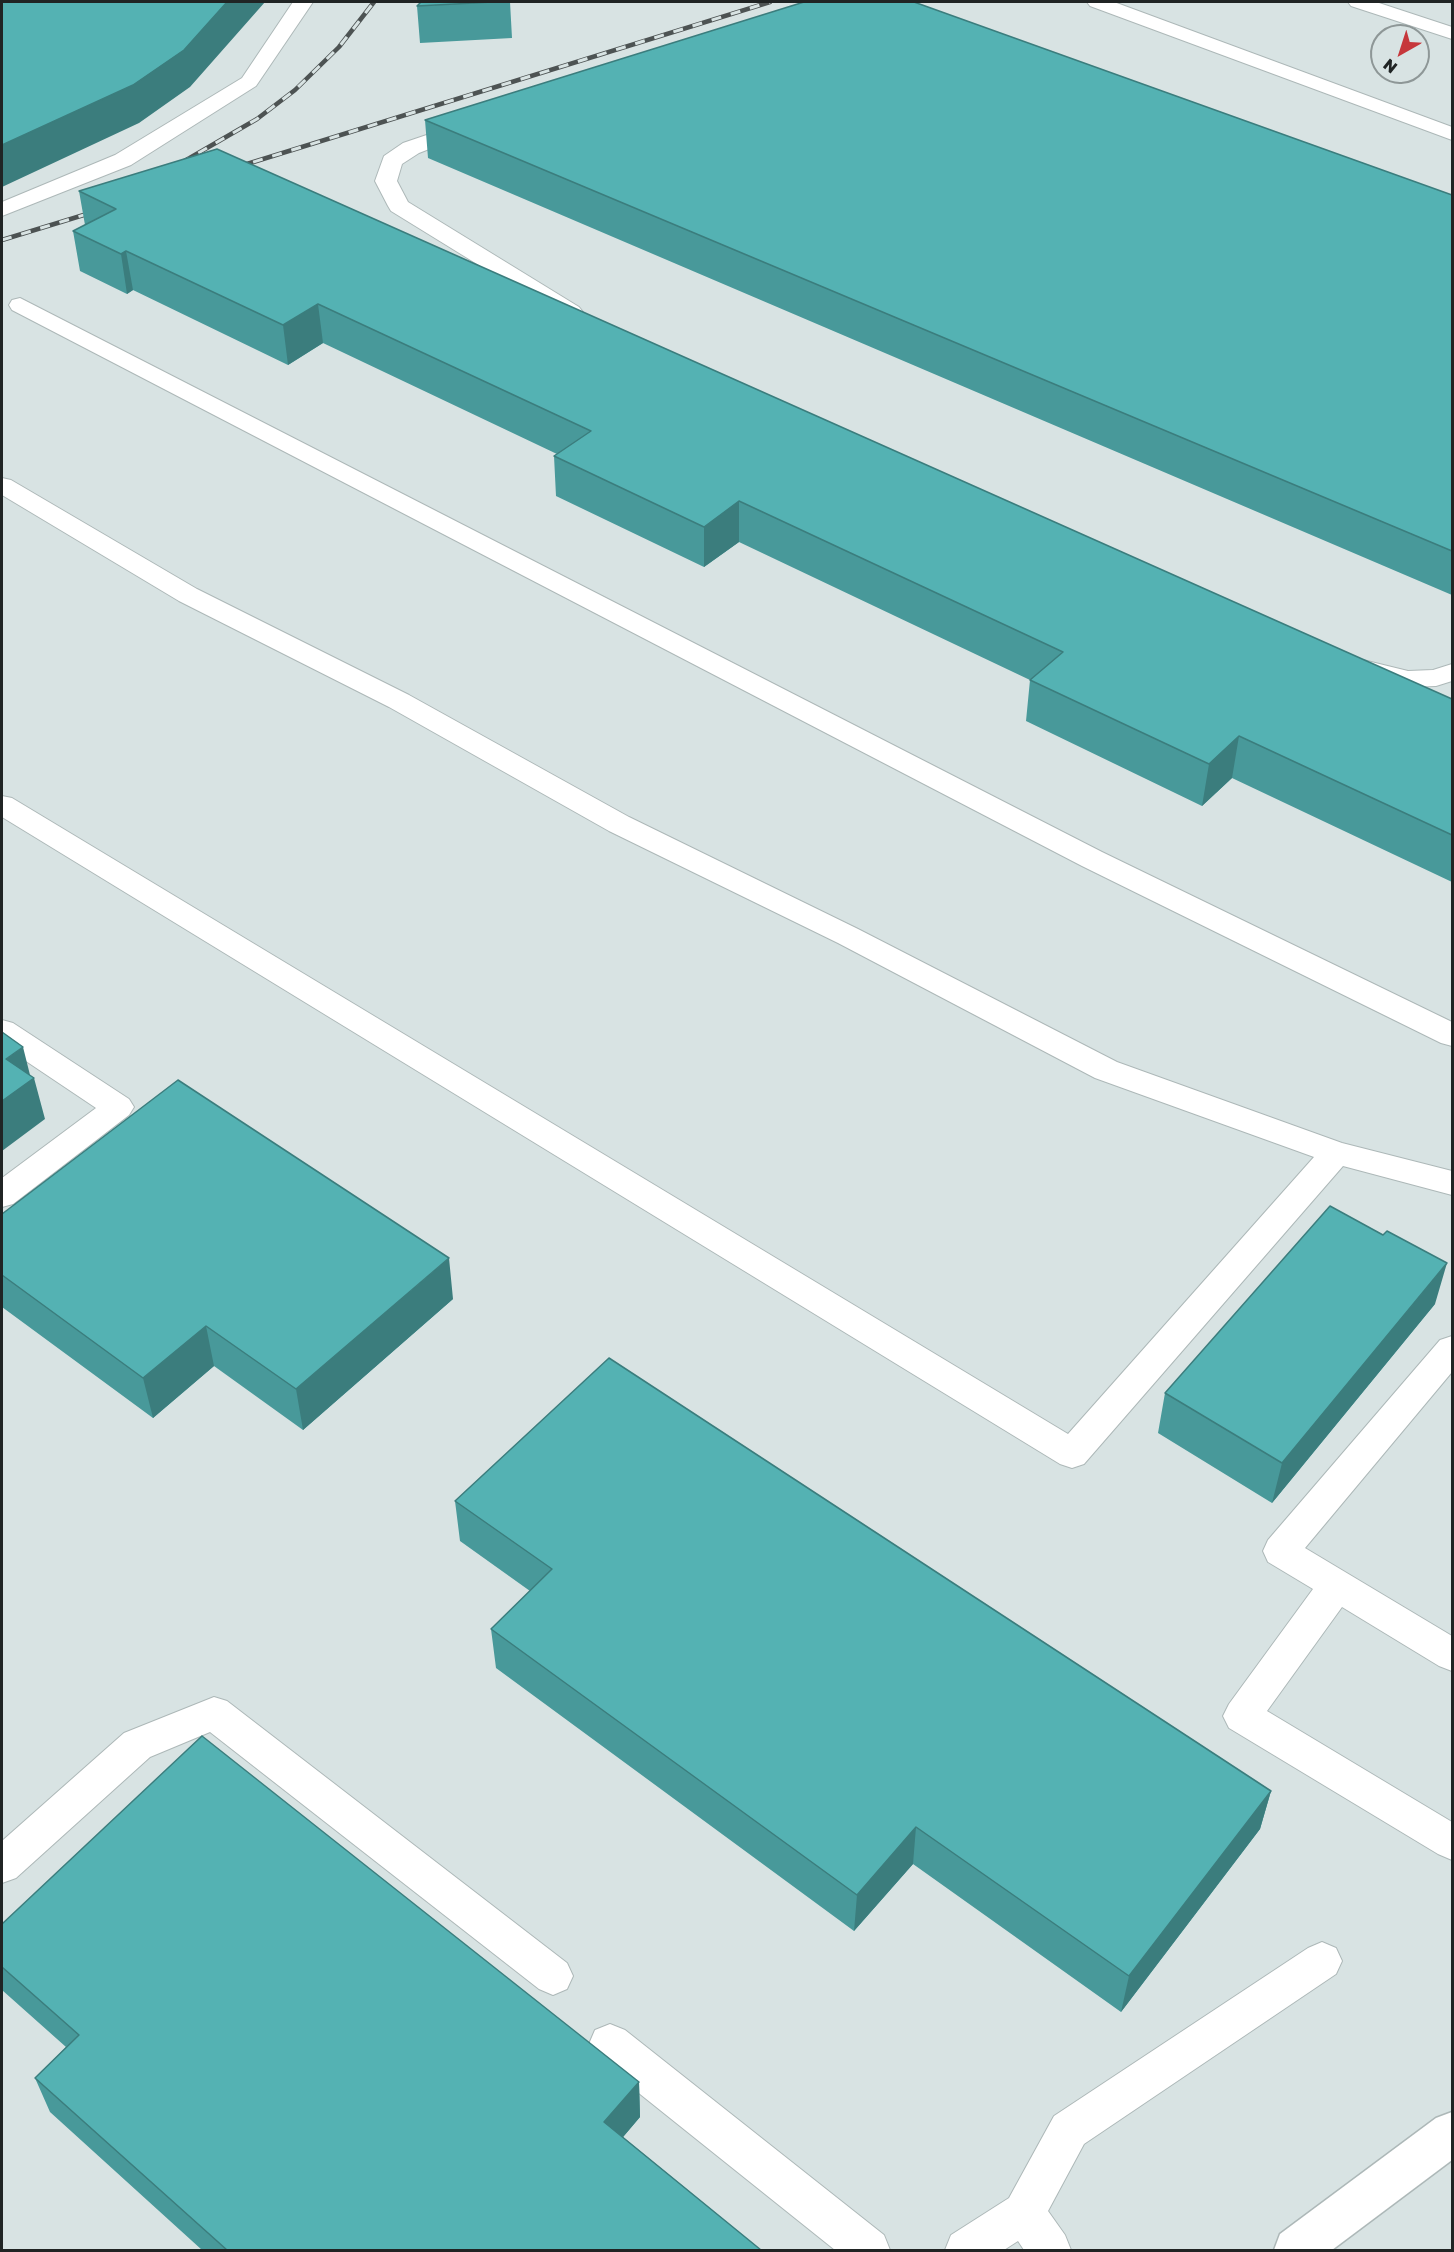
<!DOCTYPE html>
<html>
<head>
<meta charset="utf-8">
<style>
  body { margin:0 }
  #map { position:relative; width:1454px; height:2252px; overflow:hidden; background:#d8e3e3; font-family:"Golos Text",sans-serif }
  canvas { display:block }
  .frame { position:absolute; inset:0; border:3px solid #202424; pointer-events:none }
  .north { position:absolute; left:1370px; top:24px; width:60px; height:60px; box-sizing:border-box; background:#d8e3e3; border:2px solid #8e9797; border-radius:50%; rotate:219deg; font-size:16px; font-weight:700; line-height:24px; text-align:center; color:#202424 }
  .north::after { content:''; display:block; margin:auto; width:21px; height:27px; background:#c6373b; clip-path:polygon(50% 0,100% 100%,50% 72%,0 100%) }
</style>
</head>
<body>
<div id="map">
<canvas width="1454" height="2252"></canvas>
<div class="frame"></div>
<div class="north">N</div>
</div>
<script>
const ctx = document.querySelector('canvas').getContext('2d');
ctx.lineJoin = 'round';
function toPath(rows) {
  const path = new Path2D();
  for (const r of rows) {
    path.moveTo(r[0], r[1]);
    for (let i = 2; i < r.length; i += 2) path.lineTo(r[i], r[i + 1]);
  }
  return path;
}
function trace(path, color, width, dash) {
  ctx.strokeStyle = color;
  ctx.lineWidth = width;
  ctx.lineCap = dash ? 'butt' : 'round';
  ctx.setLineDash(dash || []);
  ctx.stroke(path);
}
function fillPath(path, color) {
  ctx.fillStyle = color;
  ctx.fill(path, 'evenodd');
}
const service = toPath([
  [293,2,313,2,256,86,131,165,2,216,2,202,115,155,242,78,293,2],
  [1087,2,1114,2,1452,127,1452,140,1090,6,1087,2],
  [1348,2,1376,2,1452,27,1452,39,1351,6,1348,2],
  [468,121,475,123,479,127,475,131,419,153,402,164,397,181,408,202,579,307,583,312,579,317,563,317,391,211,388,206,375,181,384,156,403,143,468,121],
  [20,298,1102,852,1452,1022,1452,1046,1441,1043,1082,866,12,310,9,305,12,300,20,298],
  [2,478,11,480,197,589,409,695,629,817,858,929,1117,1062,1342,1143,1452,1171,1452,1195,1343,1166,1084,1464,1072,1468,1060,1464,2,817,2,796,12,798,1068,1434,1314,1157,1095,1078,838,943,609,831,389,707,179,601,2,495,2,478],
  [1363,660,1408,671,1433,670,1452,664,1452,681,1436,686,1408,687,1354,674,1350,668,1354,662,1363,660],
  [2,1020,13,1023,129,1099,134,1107,129,1115,13,1204,2,1207,2,1178,96,1108,2,1045,2,1020],
  [1452,1336,1452,1372,1305,1548,1452,1636,1452,1671,1439,1666,1342,1607,1267,1711,1452,1822,1452,1860,1438,1854,1229,1728,1223,1716,1229,1704,1313,1589,1268,1562,1263,1551,1268,1540,1440,1340,1452,1336],
  [214,1697,227,1701,567,1963,573,1976,567,1989,553,1995,539,1989,210,1732,150,1757,16,1878,2,1883,2,1841,124,1733,214,1697],
  [1322,1942,1336,1948,1342,1961,1336,1974,1084,2144,1048,2211,1065,2235,1071,2250,1024,2250,1018,2241,1004,2250,945,2250,951,2235,1009,2198,1054,2116,1308,1948,1322,1942],
  [610,2024,625,2030,884,2235,890,2250,835,2250,595,2058,589,2044,595,2030,610,2024]
]);
const secondary = toPath([
  [1452,2112,1452,2160,1332,2250,1274,2250,1280,2234,1436,2118,1452,2112]
]);
const rail = toPath([
  [181,163,257,119,295,90,339,47,374,2],
  [234,168,770,2],
  [2,240,100,210]
]);
const wall = toPath([
  [492,2,510,2,512,38,420,43,417,6],
  [425,120,1452,195,1452,595,428,158],
  [79,191,1452,699,1452,882,1232,778,1202,806,1026,721,1030,680,739,542,704,567,556,496,554,456,557,454,323,343,288,365,133,290,127,294,80,271,73,231,85,225],
  [2,1214,453,1299,303,1430,214,1366,153,1418,2,1307],
  [1435,1304,1272,1503,1158,1433,1165,1393],
  [455,1501,1271,1791,1260,1829,1121,2012,913,1864,854,1931,496,1668,491,1629,530,1591,460,1541],
  [2,1924,639,2082,640,2117,623,2137,761,2250,202,2250,50,2112,35,2078,66,2047,2,1990]
]);
const shadedWall = toPath([
  [227,2,265,2,190,87,139,123,2,187,2,145],
  [126,251,133,290,127,294,121,254],
  [318,304,323,343,288,365,283,325],
  [739,501,739,542,704,567,704,527],
  [1239,736,1232,778,1202,806,1209,764],
  [23,1047,31,1079,34,1078,45,1119,2,1151,2,1101,6,1059],
  [449,1258,453,1299,303,1430,296,1389],
  [1447,1263,1435,1304,1272,1503,1282,1463],
  [206,1326,214,1366,153,1418,143,1378],
  [1271,1791,1260,1829,1121,2012,1129,1976],
  [916,1827,913,1864,854,1931,857,1895],
  [639,2082,640,2117,607,2156,604,2122]
]);
const building = toPath([
  [2,2,227,2,184,50,133,85,2,145,2,2],
  [421,2,492,2,417,6,421,2],
  [804,2,914,2,1452,195,1452,551,425,120,804,2],
  [217,149,1452,699,1452,835,1239,736,1209,764,1030,680,1063,652,739,501,704,527,554,456,591,431,318,304,283,325,126,251,121,254,73,231,116,209,79,191,217,149],
  [2,1032,23,1047,6,1059,34,1078,2,1101,2,1032],
  [178,1080,449,1258,296,1389,206,1326,143,1378,2,1275,2,1214,178,1080],
  [1330,1206,1383,1235,1387,1231,1447,1263,1282,1463,1165,1393,1330,1206],
  [609,1358,1271,1791,1129,1976,916,1827,857,1895,491,1629,552,1569,455,1501,609,1358],
  [202,1736,639,2082,604,2122,761,2250,227,2250,35,2078,79,2035,2,1967,2,1924,202,1736]
]);
trace(service, '#adb8b8', 2);
trace(secondary, '#adb8b8', 3);
fillPath(service, '#fff');
fillPath(secondary, '#fff');
trace(rail, '#4d5353', 4.5);
trace(rail, '#d8e3e3', 3, [10]);
fillPath(wall, '#48999a');
fillPath(shadedWall, '#3b7d7d');
fillPath(building, '#54b2b3');
trace(building, '#3b7d7d', 1.5);
</script>
</body>
</html>
